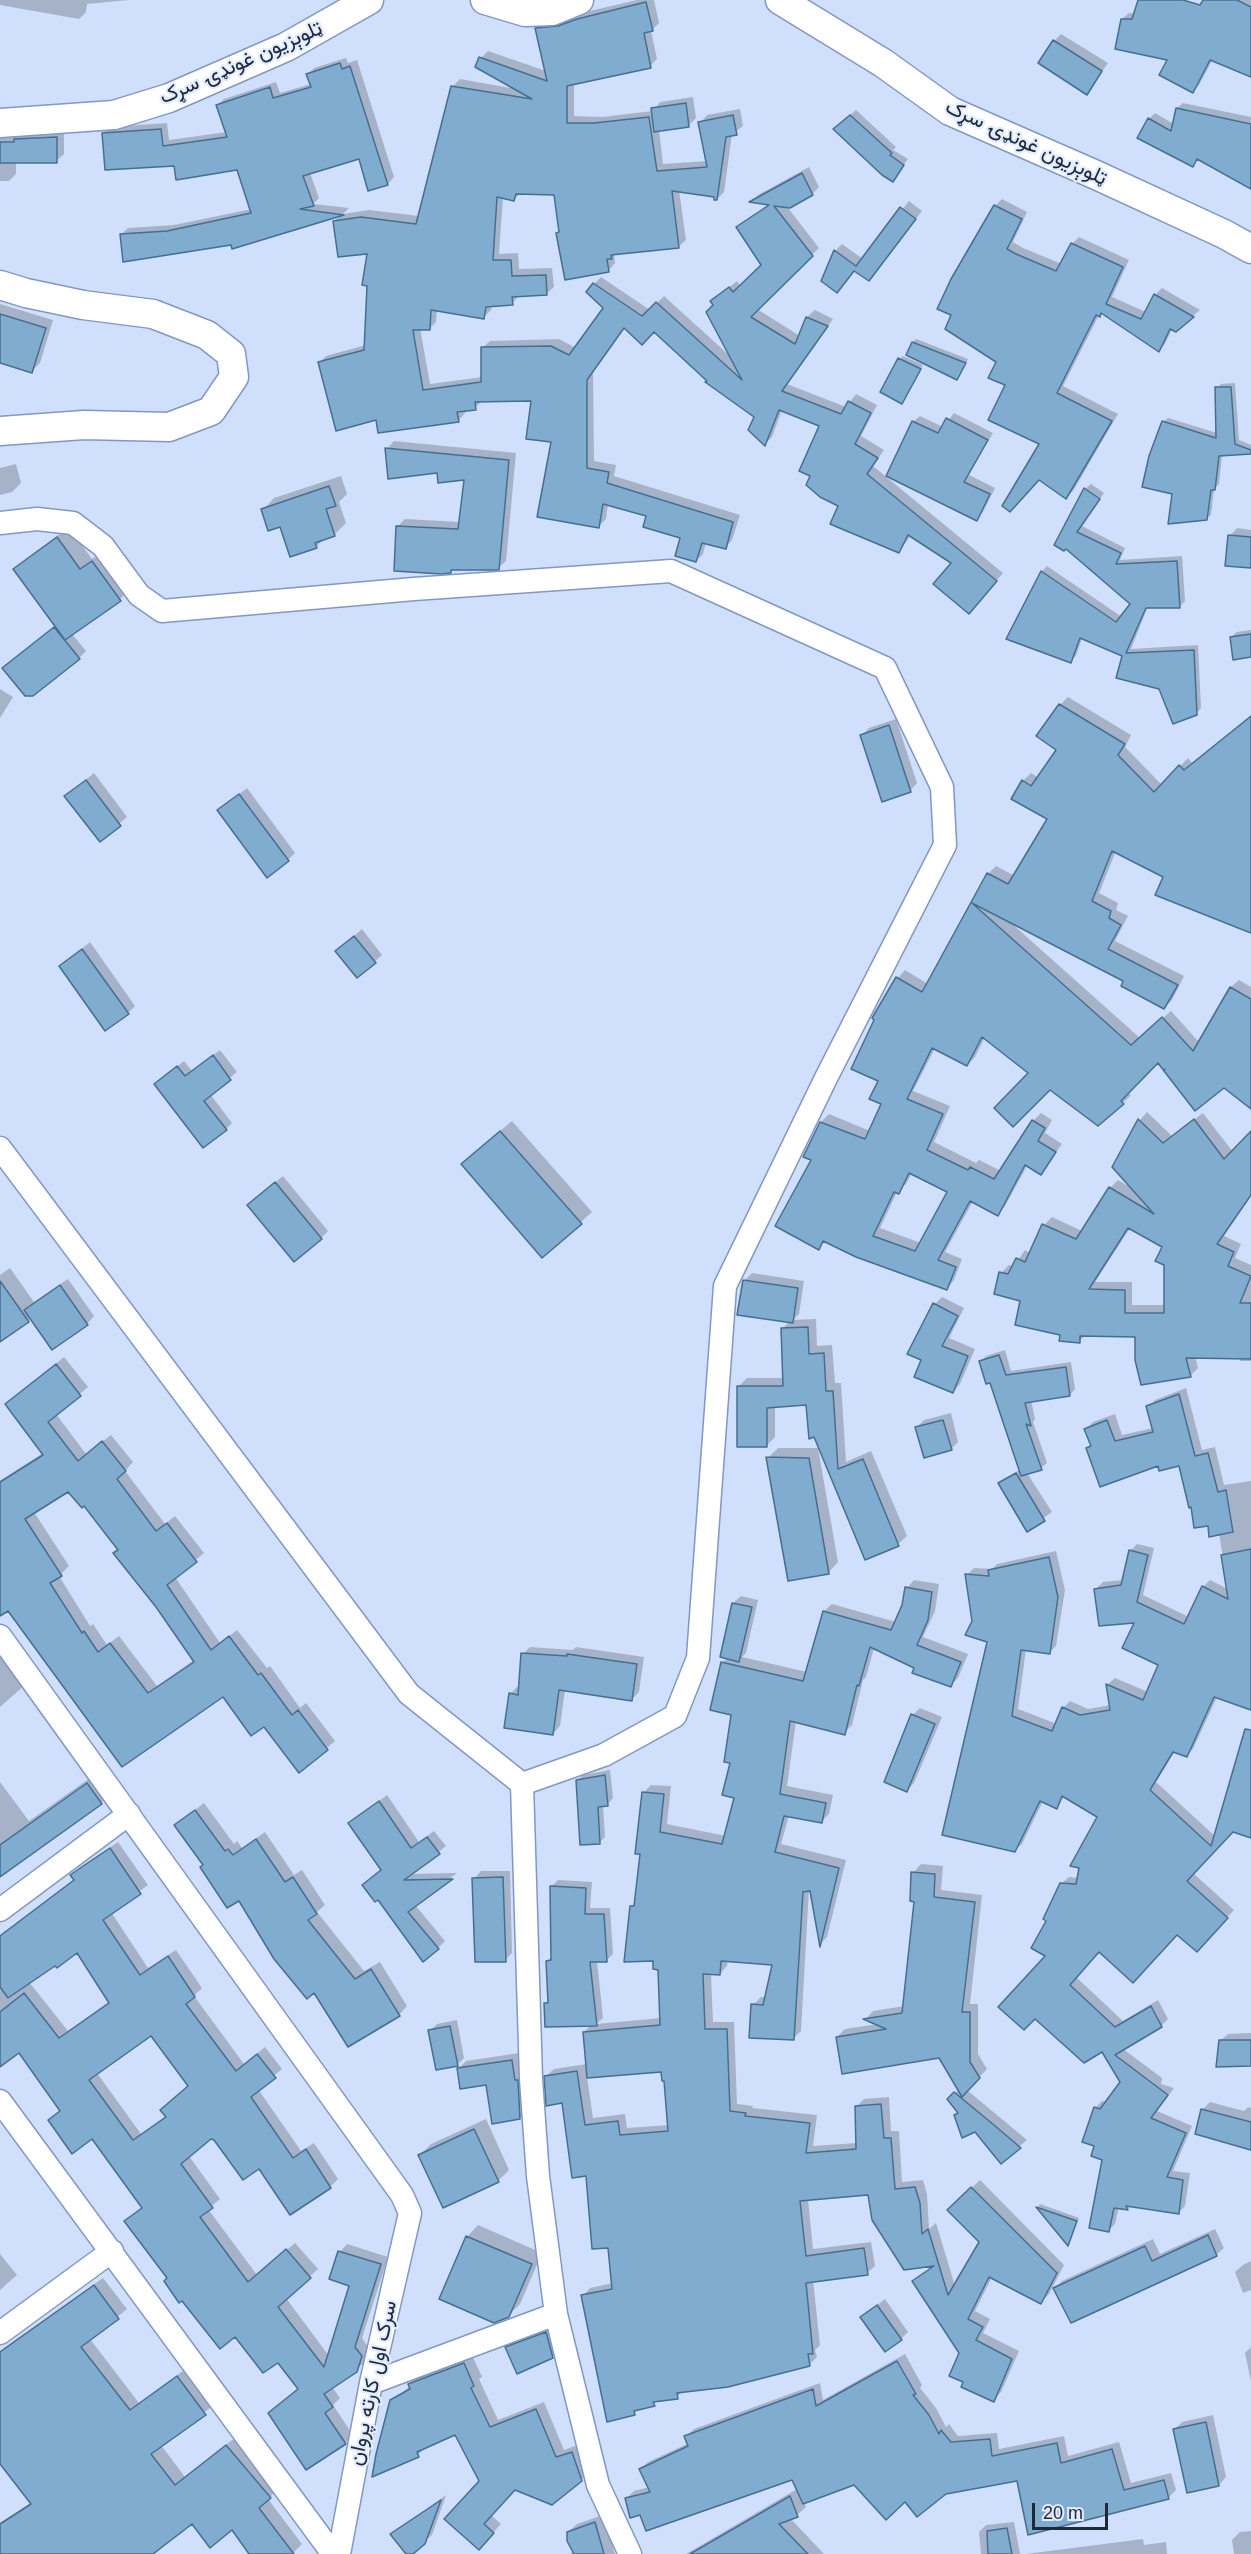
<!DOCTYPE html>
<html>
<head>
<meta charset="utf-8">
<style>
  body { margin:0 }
  #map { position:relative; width:1251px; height:2554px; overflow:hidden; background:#d0dffb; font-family:Helvetica,sans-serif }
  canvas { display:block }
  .scale { position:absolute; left:1032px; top:2503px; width:76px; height:27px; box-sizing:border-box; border:3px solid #20293a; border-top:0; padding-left:8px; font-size:18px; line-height:21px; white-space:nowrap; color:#20293a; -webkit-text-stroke:4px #e2ecff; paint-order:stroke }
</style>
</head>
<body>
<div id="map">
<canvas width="1251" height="2554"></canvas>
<div class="scale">20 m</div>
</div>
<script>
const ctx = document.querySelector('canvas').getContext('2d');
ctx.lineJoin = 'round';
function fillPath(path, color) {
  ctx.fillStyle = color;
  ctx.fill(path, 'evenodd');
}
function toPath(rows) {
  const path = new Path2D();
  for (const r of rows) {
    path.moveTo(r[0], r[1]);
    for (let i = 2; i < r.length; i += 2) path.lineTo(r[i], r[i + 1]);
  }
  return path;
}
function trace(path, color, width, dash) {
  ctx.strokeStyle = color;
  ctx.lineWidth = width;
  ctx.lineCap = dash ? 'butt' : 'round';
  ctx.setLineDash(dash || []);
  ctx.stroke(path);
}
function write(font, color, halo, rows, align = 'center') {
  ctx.font = font + ' Helvetica,Vazirmatn,sans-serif';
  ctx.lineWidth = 4.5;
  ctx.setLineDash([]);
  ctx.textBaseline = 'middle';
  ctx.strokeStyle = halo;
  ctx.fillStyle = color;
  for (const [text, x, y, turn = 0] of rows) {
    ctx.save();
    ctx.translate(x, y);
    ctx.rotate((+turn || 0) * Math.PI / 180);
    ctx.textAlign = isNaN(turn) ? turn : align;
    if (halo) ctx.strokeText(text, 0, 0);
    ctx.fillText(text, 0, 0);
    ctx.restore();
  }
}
const shadow = toPath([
  [0,0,129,0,87,4,86,12,79,19,0,5],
  [637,0,654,0,659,23,651,31,657,59,650,66,574,83,574,116,602,117,653,111,660,102,693,97,696,118,689,125,659,130,663,164,708,161,700,123,707,115,740,109,743,126,732,134,724,192,717,199,715,196,679,190,686,240,678,247,614,255,615,263,608,271,560,231,555,194,521,193,514,199,503,197,499,254,518,253,519,269,552,268,554,287,546,294,519,295,512,304,492,305,491,310,484,317,437,309,436,322,429,329,420,328,430,384,483,377,482,348,490,341,559,339,576,348,605,308,594,284,601,277,650,310,664,296,730,356,712,301,737,281,741,287,763,265,738,228,770,204,752,201,758,195,809,167,819,187,812,194,788,208,819,248,757,309,800,336,807,317,815,310,833,319,787,384,846,407,856,394,877,405,861,436,884,450,873,466,1003,573,976,605,953,563,911,535,899,552,840,505,821,426,782,410,772,437,765,444,756,416,709,381,654,330,625,327,593,371,594,461,616,465,614,476,740,515,732,540,725,548,706,542,703,554,696,561,682,537,648,515,608,504,606,519,598,527,533,399,482,401,475,408,465,410,465,413,458,421,377,418,319,363,326,356,366,345,369,252,334,221,342,214,233,247,232,243,122,234,128,228,174,225,252,209,238,168,175,164,103,133,110,127,167,123,169,140,227,132,218,105,224,99,276,82,280,93,311,84,308,75,314,68,346,58,348,63,357,60,394,177,388,184,360,157,310,173,319,198,313,204,349,208,343,214,369,210,419,216,453,86,460,79,516,89,481,58,488,51,546,71,536,29,543,22],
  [1205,0,1251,0,1251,73,1213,59,1199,85,1193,91,1169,58,1122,19,1129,13,1216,28],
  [1061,34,1108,63,1087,93,1054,41],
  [1183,103,1251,117,1251,187,1198,159,1193,165,1149,119,1155,113,1174,124,1177,108],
  [856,110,896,147,893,150,908,159,893,180,840,124],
  [64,130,64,154,56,161,16,161,16,174,9,181,0,181,0,136],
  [1002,199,1027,212,1013,242,1023,248,1062,264,1072,244,1079,237,1129,260,1112,297,1146,312,1155,295,1162,288,1200,310,1176,330,1172,329,1165,344,1159,350,1102,312,1099,315,1063,386,1118,414,1073,491,1066,497,1041,444,1007,384,998,362,995,206],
  [909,201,922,211,876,271,855,270,823,281,835,251,842,244,863,259],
  [0,304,53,320,40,363,32,371,0,361],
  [916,339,968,359,960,375,957,379,913,342],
  [903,356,923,365,904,399,900,359],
  [1235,383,1239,440,1251,445,1251,453,1222,455,1219,484,1214,489,1211,515,1206,519,1173,493,1163,422,1168,418,1217,433,1217,388,1221,384],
  [954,413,993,433,969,475,995,488,983,512,977,519,913,422,920,416,943,427],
  [394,441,516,453,506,561,498,568,453,568,450,571,397,527,405,519,460,522,465,479,387,449],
  [16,464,21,483,12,492,0,495,0,468],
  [341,476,347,494,339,502,346,523,334,535,325,538,317,546,291,555,281,525,263,510,274,498],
  [1091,484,1104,493,1082,526,1125,548,1120,560,1182,556,1185,601,1179,607,1148,606,1131,649,1198,645,1201,708,1196,714,1160,688,1124,655,1082,638,1076,656,1070,661,1008,638,1042,571,1047,566,1122,617,1132,604,1066,547,1085,489],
  [69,527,92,559,104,551,131,588,120,599,72,634,86,651,79,658,11,661,56,626,15,569,27,558],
  [1237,528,1251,530,1251,566,1230,536],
  [1251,630,1251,656,1231,637,1237,632],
  [0,689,13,697,0,718],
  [1068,697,1131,735,1125,747,1162,785,1188,758,1192,763,1251,716,1251,932,1164,877,1116,851,1099,893,1118,903,1116,910,1128,916,1115,941,1184,976,1172,1000,1164,1008,1125,980,1010,922,1140,1038,1171,1011,1199,1042,1231,987,1239,980,1251,987,1251,1107,1224,1086,1158,1061,1128,1093,1131,1095,1123,1103,1030,1073,985,1037,975,1057,967,1065,935,1048,913,1091,950,1106,934,1142,976,1163,979,1160,1001,1171,1033,1121,1041,1113,1052,1120,1045,1133,1062,1144,1041,1173,1028,1164,1005,1206,998,1214,973,1201,945,1252,962,1259,954,1280,947,1288,825,1241,818,1248,813,1159,821,1122,829,1114,870,1131,883,1104,874,1018,898,978,905,970,928,984,988,874,996,866,1015,876,1049,819,1023,781,1031,773,1039,778,1058,749,1060,705],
  [912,1173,949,1191,921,1243,880,1228,897,1192,906,1184],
  [896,719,917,783,910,791,861,736,869,728],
  [94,773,127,817,100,840,66,796],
  [247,788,295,853,288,860,219,810],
  [362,929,382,955,358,976,337,951],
  [90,942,135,1006,128,1013,61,966],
  [220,1050,237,1072,210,1094,232,1123,226,1129,156,1084,184,1061,192,1071],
  [1147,1112,1172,1136,1203,1113,1233,1152,1251,1133,1251,1196,1224,1236,1241,1244,1235,1258,1251,1265,1251,1361,1240,1361,1240,1357,1195,1356,1198,1368,1190,1376,1136,1336,1086,1335,1079,1341,1062,1334,1022,1300,1001,1273,1009,1265,1014,1266,1025,1250,1030,1253,1044,1225,1052,1217,1082,1231,1110,1188,1118,1180,1133,1189,1114,1167,1140,1120],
  [1130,1228,1163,1246,1166,1305,1132,1305,1132,1282,1095,1282],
  [512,1121,592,1212,580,1223,474,1153],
  [283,1176,328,1231,321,1238,256,1198],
  [10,1268,34,1302,68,1279,94,1316,87,1324,31,1318,0,1340,0,1275],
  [752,1273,804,1281,799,1314,793,1320,816,1319,817,1346,832,1345,835,1383,841,1383,846,1462,871,1451,907,1536,898,1544,866,1558,808,1404,775,1406,775,1437,766,1446,738,1387,747,1378,784,1378,782,1329,790,1321,744,1281],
  [942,1297,964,1308,949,1338,975,1349,960,1384,953,1392,923,1359,935,1304],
  [1005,1350,1011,1371,1071,1362,1075,1389,1070,1395,1031,1400,1035,1419,1033,1422,1047,1463,1041,1468,1027,1473,1052,1512,1028,1529,1000,1484,1020,1469,991,1381,980,1362,986,1356],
  [64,1357,88,1387,56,1414,86,1454,111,1435,133,1462,125,1471,165,1524,175,1516,204,1553,175,1577,220,1643,237,1630,267,1668,270,1666,300,1708,306,1703,335,1741,299,1771,264,1725,223,1695,123,1765,0,1599,0,1481,43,1453,7,1404],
  [69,1490,85,1504,119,1549,194,1660,157,1686,119,1636,107,1645,93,1624,90,1626,59,1576,69,1566,34,1512],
  [1186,1388,1202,1450,1215,1447,1224,1485,1251,1481,1251,1711,1217,1697,1193,1749,1186,1756,1175,1751,1156,1782,1216,1837,1251,1755,1251,1836,1233,1831,1193,1873,1234,1910,1221,1924,1099,1951,1076,1977,1123,2021,1158,2000,1168,2019,1161,2026,1123,2049,1162,2078,1161,2084,1174,2088,1157,2111,1192,2126,1173,2171,1190,2173,1185,2206,1178,2213,1131,2205,1128,2209,1119,2207,1115,2224,1108,2231,1104,2159,1097,2146,1095,2108,1102,2101,1107,2102,1121,2082,1048,1955,1048,1920,1061,1884,1069,1877,1079,1878,1099,1816,1065,1796,1057,1807,1043,1801,1022,1844,1014,1851,989,1641,974,1621,967,1575,974,1568,992,1569,997,1564,1056,1551,1065,1590,1056,1646,1049,1653,1026,1649,1018,1709,1057,1724,1063,1708,1070,1701,1088,1709,1111,1705,1108,1684,1115,1678,1148,1692,1160,1665,1137,1621,1096,1589,1103,1582,1124,1580,1130,1551,1137,1544,1154,1548,1143,1595,1189,1617,1203,1587,1210,1580,1228,1589,1219,1533,1192,1505,1180,1464,1159,1464,1087,1448,1091,1444,1086,1429,1093,1422,1115,1414,1122,1435,1153,1428,1148,1407,1155,1400],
  [951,1413,958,1442,951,1449,917,1427,924,1420],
  [778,1448,818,1448,838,1562,829,1572,768,1458],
  [914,1580,939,1584,935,1611,923,1637,968,1654,958,1678,950,1686,874,1648,866,1677,863,1680,852,1725,844,1733,796,1721,787,1786,833,1795,829,1814,821,1822,789,1815,781,1844,846,1860,827,1937,820,1944,809,1889,801,2031,793,2039,753,2005,761,1997,767,1997,774,1964,728,1960,727,1966,720,1974,711,1973,713,2022,734,2022,737,2104,753,2106,752,2108,817,2115,813,2146,857,2143,856,2107,864,2099,889,2097,891,2131,899,2131,902,2182,923,2180,927,2194,929,2229,936,2223,955,2286,981,2242,949,2210,980,2180,1064,2265,1049,2294,1041,2302,992,2277,975,2311,990,2319,983,2333,1019,2351,1001,2392,993,2400,965,2381,961,2353,914,2282,935,2265,869,2193,808,2199,813,2249,871,2242,875,2266,867,2273,813,2280,820,2345,815,2350,817,2357,809,2365,683,2391,677,2397,659,2399,654,2404,640,2408,634,2413,583,2296,590,2288,613,2283,609,2246,563,2102,546,2076,554,2069,587,2064,584,2032,592,2024,546,2004,550,2000,548,1961,552,1956,552,1886,558,1880,592,1882,590,1908,610,1908,613,1954,607,1960,597,1961,603,2018,596,2024,661,2018,660,1969,631,1907,636,1902,642,1853,644,1792,651,1785,671,1786,667,1824,726,1836,736,1796,731,1762,733,1714,712,1709,723,1662,728,1657,733,1603,741,1596,758,1600,746,1653,742,1657,807,1672,824,1611,832,1604,896,1622,904,1605,907,1588],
  [663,2071,669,2125,627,2128,625,2114,593,2118,587,2077],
  [530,1647,573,1650,576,1647,644,1657,639,1692,632,1699,565,1690,560,1726,553,1734,510,1694,517,1687,520,1687,523,1654],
  [0,1649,26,1684,0,1707],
  [920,1708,942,1717,914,1783,907,1790,913,1715],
  [104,1768,117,1786,101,1803,0,1875,0,1782,29,1821],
  [610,1770,613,1798,608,1804,603,1805,605,1837,599,1843,577,1781,583,1775],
  [387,1795,419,1842,434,1831,446,1846,411,1874,457,1873,415,1905,445,1941,438,1948,364,1885,383,1869,350,1824],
  [204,1803,234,1844,237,1841,242,1848,265,1832,294,1875,302,1870,325,1905,317,1912,364,1971,380,1962,407,2006,399,2015,315,1990,239,1898,205,1865,176,1825],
  [118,1842,148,1885,111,1912,148,1968,176,1950,202,1988,194,1996,244,2064,265,2047,282,2069,258,2089,301,2151,314,2143,338,2179,330,2187,260,2167,211,2138,189,2156,220,2199,208,2209,257,2275,295,2243,318,2269,286,2298,329,2356,351,2285,340,2252,347,2244,388,2257,362,2338,369,2348,364,2363,332,2387,340,2398,333,2405,353,2435,345,2443,270,2413,299,2388,278,2361,236,2335,169,2278,126,2221,143,2206,93,2137,50,2120,61,2109,19,2051,0,2061,0,1939,75,1879,72,1875,80,1867],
  [78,1950,110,2001,68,2031,29,1982],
  [151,2034,190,2086,167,2115,141,2134,97,2073],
  [921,1864,943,1866,941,1890,982,1895,970,2004,978,2004,978,2054,987,2069,967,2090,1027,2140,1001,2162,949,2099,959,2089,939,2056,837,2037,845,2029,878,2024,866,2019,873,2011,904,2006,916,1900,913,1873],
  [481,1871,510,1871,512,1953,505,1960,474,1879],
  [457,2020,464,2058,457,2065,430,2031,437,2024],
  [1251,2033,1251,2065,1220,2041,1228,2034],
  [519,2053,527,2111,520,2118,487,2083,458,2069,466,2061],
  [1210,2102,1244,2111,1248,2107,1251,2108,1251,2151,1197,2133,1203,2109],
  [486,2119,509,2170,498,2181,420,2155,431,2144],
  [1040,2204,1079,2218,1068,2244,1038,2207],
  [478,2225,542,2253,520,2304,508,2316,467,2237],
  [1215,2229,1224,2248,1216,2255,1055,2289,1062,2281,1153,2239,1160,2254],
  [0,2254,17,2275,0,2290],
  [1251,2261,1251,2290,1243,2293,1235,2272,1243,2265],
  [103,2278,127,2309,90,2339,139,2403,187,2368,214,2405,161,2445,185,2477,236,2437,279,2488,268,2499,302,2544,292,2554,251,2554,232,2528,192,2522,151,2554,4,2554,0,2548,0,2523,32,2502,0,2461,1,2352,10,2344],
  [885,2299,908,2332,901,2339,862,2317],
  [554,2326,560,2350,552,2357,507,2348,514,2340],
  [1251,2347,1251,2381,1245,2353],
  [905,2354,922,2385,920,2388,936,2408,946,2427,949,2424,958,2436,997,2433,999,2449,1064,2436,1068,2456,1119,2442,1131,2483,1171,2473,1176,2490,1168,2498,1018,2479,905,2500,855,2484,804,2502,806,2507,797,2515,790,2518,824,2554,686,2554,797,2489,793,2479,641,2513,626,2499,634,2491,649,2487,641,2469,648,2462,689,2443,686,2437,694,2429,820,2383,823,2400],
  [472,2355,482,2377,479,2379,498,2420,544,2402,564,2450,580,2444,590,2471,581,2480,516,2489,491,2515,501,2524,479,2548,480,2481,456,2434,426,2447,418,2455,392,2401,410,2386,409,2384,417,2376],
  [1213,2415,1226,2477,1219,2485,1175,2429,1182,2422],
  [446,2495,432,2535,408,2554,392,2534],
  [603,2515,615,2554,571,2554,573,2549,568,2532,577,2524],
  [1014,2522,1020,2554,981,2554,979,2532,986,2525],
  [1251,2531,1251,2554,1234,2554,1232,2540,1240,2532],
  [1143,2539,1144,2545,1166,2542,1167,2554,1026,2554]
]);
const building = toPath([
  [1138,0,1183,0,1200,5,1203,0,1237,0,1251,7,1251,77,1210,60,1193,93,1159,75,1167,60,1115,49,1121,19,1132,19,1138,0],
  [646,2,653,31,644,33,651,68,567,86,567,123,594,123,649,117,657,171,707,167,698,122,733,115,737,135,726,137,717,200,714,200,714,197,672,191,679,248,611,255,612,259,607,259,609,272,565,280,556,233,559,232,554,195,516,194,514,201,497,197,493,260,511,260,512,276,546,275,547,295,512,297,513,305,486,307,484,319,431,310,430,330,413,330,423,390,481,382,481,347,551,346,569,355,603,308,586,292,593,283,642,316,656,302,742,380,706,312,713,305,710,301,729,287,733,292,761,265,736,227,769,205,749,202,802,173,813,195,790,208,774,206,813,256,751,317,795,344,806,317,828,326,782,391,841,414,848,401,871,413,855,444,878,458,867,474,997,581,969,614,933,584,951,563,908,535,899,553,830,524,838,506,820,497,806,485,810,476,799,471,819,426,779,410,765,446,748,430,754,417,705,382,707,381,654,332,642,345,624,328,587,380,587,468,609,472,607,483,733,522,726,549,702,543,696,562,675,556,680,538,643,527,646,516,603,504,599,528,537,517,551,442,526,439,531,401,475,402,476,410,457,412,459,422,378,433,376,420,336,431,318,362,364,350,367,286,362,285,367,254,338,257,333,221,361,217,416,224,451,86,532,99,475,67,479,57,547,81,535,28,558,26,577,19,646,2],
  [1053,40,1102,71,1087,95,1038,63,1053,40],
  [340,63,342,69,350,66,388,185,368,191,359,159,303,176,314,206,300,209,344,215,232,249,231,245,123,262,120,234,167,231,251,213,237,170,176,180,174,166,105,170,102,133,161,129,163,146,227,137,216,105,270,87,273,98,311,87,306,74,340,63],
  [686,103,689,127,654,132,651,108,686,103],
  [1176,108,1251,124,1251,189,1197,159,1193,167,1137,138,1148,118,1171,131,1176,108],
  [850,115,892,153,890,155,904,165,893,182,882,175,833,129,850,115],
  [57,137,57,163,0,163,0,142,14,142,14,139,57,137],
  [994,205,1022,219,1007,249,1016,254,1056,271,1071,243,1123,267,1106,304,1141,319,1154,294,1194,317,1176,332,1170,329,1159,352,1101,313,1100,317,1096,315,1057,393,1112,421,1066,499,1039,480,1010,512,1002,506,1039,444,988,420,1005,385,988,378,996,362,945,329,951,315,937,309,951,279,994,205],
  [900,207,916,219,869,281,854,271,837,293,821,281,834,250,856,266,900,207],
  [0,314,46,328,32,373,0,363,0,314],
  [912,342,966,363,957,380,906,355,912,342],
  [898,358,921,369,902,404,880,392,898,358],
  [1215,387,1231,387,1235,444,1251,450,1251,454,1219,456,1215,490,1211,490,1207,520,1168,524,1172,494,1142,487,1149,456,1162,421,1216,438,1215,387],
  [946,418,988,440,964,482,990,494,977,521,886,476,912,421,938,433,946,418],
  [385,448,509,460,499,570,451,570,451,573,442,574,394,571,396,526,458,529,464,480,438,483,437,473,388,479,385,448],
  [329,486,336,506,326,509,335,536,315,543,317,548,290,557,280,527,268,531,261,509,329,486],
  [1084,488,1100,499,1077,532,1121,553,1116,564,1177,561,1180,608,1146,608,1126,653,1194,650,1197,715,1173,724,1159,689,1116,678,1122,656,1080,638,1071,663,1006,639,1041,571,1116,622,1130,604,1066,549,1064,551,1054,545,1084,488],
  [1228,535,1251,537,1251,568,1225,566,1228,535],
  [57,537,80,569,92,561,121,601,65,640,13,569,57,537],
  [54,627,80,659,33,696,25,696,2,668,54,627],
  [1251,634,1251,657,1233,660,1230,637,1251,634],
  [1059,704,1125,744,1118,755,1154,792,1179,765,1184,770,1251,716,1251,933,1155,895,1163,877,1112,851,1092,901,1111,911,1109,918,1121,925,1108,949,1178,985,1164,1009,1121,986,1123,981,972,903,1131,1045,1162,1017,1193,1051,1230,987,1251,999,1251,1109,1224,1088,1195,1111,1164,1071,1165,1069,1164,1071,1158,1063,1121,1101,1124,1104,1098,1126,1050,1090,1013,1127,994,1108,1028,1073,982,1037,967,1066,932,1048,907,1099,943,1114,927,1150,968,1170,970,1167,994,1179,1032,1120,1045,1128,1038,1141,1056,1152,1041,1175,1025,1165,998,1216,970,1201,938,1260,956,1267,947,1290,856,1257,823,1241,819,1250,775,1226,811,1160,803,1157,820,1122,865,1139,881,1104,869,1099,878,1081,851,1069,874,1020,872,1018,896,977,922,992,987,873,1008,884,1047,819,1011,799,1022,780,1031,786,1056,750,1036,736,1059,704],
  [909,1173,947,1192,915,1251,873,1236,894,1192,899,1194,909,1173],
  [889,725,911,792,882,802,860,735,889,725],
  [86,780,121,826,100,842,64,796,86,780],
  [239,794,289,861,267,878,217,810,239,794],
  [354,936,376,963,357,978,335,951,354,936],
  [82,949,129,1014,105,1031,59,966,82,949],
  [213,1055,231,1080,204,1101,227,1130,203,1148,154,1084,177,1066,185,1076,213,1055],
  [1138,1119,1163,1143,1194,1119,1224,1159,1251,1131,1251,1195,1217,1244,1234,1252,1228,1266,1251,1276,1240,1303,1251,1303,1251,1359,1186,1358,1191,1377,1141,1385,1135,1360,1135,1337,1080,1336,1080,1343,1059,1341,1060,1335,1015,1325,1020,1301,994,1294,999,1272,1008,1274,1016,1258,1025,1262,1042,1224,1076,1239,1109,1187,1154,1214,1112,1167,1138,1119],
  [1128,1228,1162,1247,1155,1261,1164,1265,1164,1313,1125,1313,1125,1290,1089,1289,1128,1228],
  [500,1131,582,1224,542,1258,461,1164,500,1131],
  [275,1182,322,1239,294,1262,247,1205,275,1182],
  [743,1280,798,1288,793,1323,737,1315,743,1280],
  [0,1281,29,1322,0,1342,0,1281],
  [60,1285,88,1325,52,1350,24,1310,60,1285],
  [933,1303,958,1316,942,1346,968,1356,953,1393,914,1377,921,1360,907,1354,933,1303],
  [808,1327,809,1354,824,1353,826,1391,833,1391,838,1469,863,1459,899,1546,865,1560,814,1437,809,1439,806,1405,767,1408,767,1447,737,1447,737,1386,783,1386,781,1328,808,1327],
  [999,1355,1006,1375,1066,1367,1070,1396,1025,1403,1031,1426,1026,1424,1042,1470,1021,1476,990,1383,986,1384,979,1361,999,1355],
  [56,1364,81,1396,48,1422,78,1461,102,1441,126,1471,117,1479,156,1531,167,1523,197,1562,167,1585,211,1650,229,1636,258,1675,261,1673,292,1715,298,1710,328,1750,299,1773,264,1727,251,1736,223,1697,122,1767,8,1611,0,1616,0,1482,43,1455,5,1404,56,1364],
  [68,1492,82,1508,84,1506,118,1550,113,1553,156,1607,194,1662,148,1693,110,1643,98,1652,84,1631,82,1633,50,1583,62,1576,25,1519,68,1492],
  [1179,1394,1195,1456,1208,1453,1218,1492,1226,1490,1233,1532,1209,1537,1208,1526,1194,1528,1191,1507,1189,1508,1179,1466,1159,1471,1158,1466,1100,1487,1086,1448,1091,1446,1084,1429,1107,1420,1115,1441,1153,1432,1146,1406,1179,1394],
  [943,1420,952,1450,924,1458,915,1427,943,1420],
  [766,1457,809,1458,829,1574,788,1581,766,1457],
  [1016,1473,1045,1521,1027,1532,998,1483,1016,1473],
  [1251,1549,1251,1710,1214,1697,1187,1757,1173,1752,1150,1790,1211,1846,1245,1729,1251,1730,1251,1838,1233,1832,1187,1881,1228,1918,1197,1952,1177,1935,1133,1983,1099,1952,1070,1985,1115,2027,1151,2006,1162,2027,1115,2055,1168,2095,1151,2118,1186,2133,1167,2177,1183,2180,1179,2214,1126,2206,1128,2210,1114,2208,1109,2232,1089,2228,1102,2160,1091,2156,1094,2146,1082,2142,1094,2107,1100,2109,1120,2082,1102,2052,1084,2063,1035,2019,1024,2030,998,2007,1045,1956,1031,1948,1046,1921,1043,1919,1060,1883,1076,1884,1079,1868,1070,1866,1097,1817,1062,1796,1057,1809,1040,1801,1015,1852,942,1835,987,1642,965,1635,972,1621,965,1574,989,1576,988,1570,1049,1557,1058,1597,1050,1654,1021,1650,1012,1716,1052,1731,1062,1707,1080,1715,1110,1710,1106,1684,1143,1700,1158,1665,1122,1648,1134,1623,1099,1626,1094,1589,1121,1585,1129,1550,1148,1555,1137,1602,1184,1624,1202,1586,1228,1599,1221,1555,1251,1549],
  [905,1587,932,1592,928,1620,917,1645,961,1662,951,1687,912,1673,914,1668,870,1647,859,1686,857,1685,845,1735,790,1721,780,1794,826,1803,822,1823,784,1816,775,1852,839,1868,820,1947,810,1891,803,1892,794,2040,749,2038,751,2004,763,2005,772,1965,721,1961,720,1975,703,1974,705,2029,727,2029,730,2111,746,2113,745,2116,810,2123,806,2153,856,2149,855,2106,881,2104,884,2138,891,2138,895,2189,915,2187,920,2203,922,2234,928,2229,948,2295,979,2242,947,2210,971,2187,1057,2273,1041,2304,989,2277,968,2319,983,2327,976,2340,1012,2359,994,2402,961,2387,963,2382,949,2376,959,2353,912,2281,934,2266,904,2270,872,2220,868,2195,800,2201,806,2256,864,2248,868,2275,806,2283,813,2354,808,2354,810,2366,728,2387,677,2393,678,2399,653,2402,655,2406,634,2411,635,2415,607,2422,581,2295,612,2289,608,2248,592,2249,586,2176,572,2178,562,2103,546,2106,544,2076,577,2071,585,2125,618,2121,620,2135,668,2131,664,2081,662,2081,661,2072,587,2078,583,2032,660,2025,658,1970,653,1969,653,1961,624,1962,630,1906,634,1906,640,1854,635,1854,642,1792,664,1794,660,1832,722,1844,734,1798,722,1795,730,1763,724,1762,731,1715,710,1710,721,1662,803,1681,823,1611,891,1630,902,1605,905,1587],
  [732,1603,752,1607,739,1662,720,1657,732,1603],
  [521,1653,567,1656,567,1654,637,1664,632,1701,559,1690,553,1735,504,1728,509,1693,518,1695,521,1653],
  [911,1714,935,1724,907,1792,884,1782,911,1714],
  [605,1775,608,1806,598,1807,600,1844,580,1845,576,1780,605,1775],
  [87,1783,102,1804,0,1877,0,1845,87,1783],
  [379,1801,411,1848,427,1837,440,1854,404,1880,453,1879,408,1912,439,1949,423,1962,378,1900,375,1902,362,1885,381,1870,348,1823,379,1801],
  [195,1810,225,1851,228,1849,233,1855,256,1839,285,1882,293,1877,317,1914,308,1920,355,1979,371,1969,400,2016,348,2047,314,1993,307,1999,274,1959,239,1901,227,1908,200,1867,203,1865,174,1825,195,1810],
  [110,1848,141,1894,103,1920,140,1975,168,1956,195,1997,186,2004,236,2071,257,2054,276,2078,251,2097,293,2158,306,2149,331,2188,290,2215,259,2169,243,2180,214,2140,211,2139,181,2164,213,2208,200,2217,248,2282,286,2249,311,2278,278,2307,324,2367,349,2286,329,2279,338,2251,381,2264,355,2347,362,2356,357,2372,324,2394,333,2407,325,2413,346,2444,306,2470,268,2413,298,2389,278,2363,263,2373,235,2337,220,2349,182,2301,179,2303,164,2281,167,2278,124,2221,142,2208,92,2139,72,2154,48,2120,60,2111,19,2053,0,2067,0,2012,24,1993,59,2038,109,2003,77,1953,57,1968,55,1966,8,1998,0,1987,0,1936,74,1880,70,1875,110,1848],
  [151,2036,188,2086,160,2110,166,2117,133,2140,89,2080,151,2036],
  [911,1872,935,1874,934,1897,975,1902,962,2012,970,2012,970,2062,980,2078,962,2097,939,2058,842,2074,836,2037,886,2029,863,2019,902,2013,914,1902,910,1901,911,1872],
  [503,1877,506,1962,475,1962,472,1878,503,1877],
  [550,1886,586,1888,585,1914,604,1914,607,1962,590,1962,597,2026,545,2027,544,2003,548,2003,546,1961,551,1960,550,1886],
  [450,2026,458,2066,436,2070,428,2030,450,2026],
  [1219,2040,1251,2040,1251,2066,1216,2067,1219,2040],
  [512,2060,515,2080,518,2080,520,2119,492,2124,486,2085,460,2089,457,2068,512,2060],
  [954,2092,994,2125,1021,2148,1001,2164,975,2132,962,2138,954,2115,958,2113,947,2099,954,2092],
  [1201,2109,1251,2122,1251,2150,1195,2134,1201,2109],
  [474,2129,499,2182,443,2208,418,2155,474,2129],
  [1036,2207,1077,2221,1068,2246,1036,2207],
  [1208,2235,1217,2256,1071,2323,1053,2288,1145,2246,1152,2261,1208,2235],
  [466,2236,532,2264,509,2317,494,2323,439,2299,466,2236],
  [94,2285,119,2319,81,2347,130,2410,177,2376,206,2415,151,2454,175,2485,226,2445,271,2498,259,2508,294,2554,249,2554,232,2530,210,2548,192,2524,153,2554,0,2554,0,2524,31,2504,0,2464,0,2352,94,2285],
  [877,2305,902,2340,885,2352,860,2317,877,2305],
  [546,2332,553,2358,517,2374,505,2347,546,2332],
  [897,2361,916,2394,913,2395,929,2415,939,2434,941,2430,951,2442,990,2439,992,2456,1057,2443,1061,2463,1112,2449,1124,2490,1164,2480,1169,2499,1028,2535,1017,2481,946,2494,917,2517,905,2502,886,2520,854,2485,803,2504,792,2480,646,2531,640,2515,630,2518,625,2498,650,2492,639,2469,688,2446,684,2436,813,2389,816,2406,897,2361],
  [464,2363,474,2386,471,2388,490,2427,536,2409,556,2457,572,2452,582,2481,552,2505,515,2490,484,2524,494,2533,479,2550,444,2519,479,2481,455,2435,417,2452,419,2457,372,2477,376,2454,390,2400,410,2389,408,2384,464,2363],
  [1206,2422,1219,2486,1187,2493,1173,2429,1206,2422],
  [790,2496,798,2517,779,2524,808,2554,690,2554,790,2496],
  [441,2500,425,2544,413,2554,406,2554,390,2534,441,2500],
  [595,2522,604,2554,574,2554,567,2541,567,2532,595,2522],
  [1007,2528,1012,2554,988,2554,987,2531,1007,2528]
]);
const minor = toPath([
  [0,523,37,519,73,523,103,546,139,595,162,611,414,589,671,571,885,668,942,787,945,845,826,1078,725,1286,698,1658,675,1716,604,1755,522,1784],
  [0,1148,409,1694,522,1784,531,2079,538,2176,556,2314,598,2485,630,2554],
  [0,1636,402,2195,410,2213,371,2383,339,2554],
  [0,1910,129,1814],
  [0,2101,333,2554],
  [0,2333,112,2251],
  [371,2383,556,2314]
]);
const tertiary = toPath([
  [485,0,525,12,552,11,579,0],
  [780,0,883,63,950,111,1096,175,1224,234,1251,249],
  [0,123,114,115,169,98,286,47,369,0],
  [0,285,26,293,83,305,153,314,207,335,231,354,234,377,211,411,169,427,84,425,0,431]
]);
const streetNames = [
  ["ټلوېزيون غونډۍ سړک",241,63,-24],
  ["ټلوېزيون غونډۍ سړک",1026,143,25],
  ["سرک اول کارته پروان",373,2383,-78]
];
fillPath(shadow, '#0003');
fillPath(building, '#80acd0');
trace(building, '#456f90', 1.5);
trace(minor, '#8198c4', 25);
trace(tertiary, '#8198c4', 31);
trace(minor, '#fff', 22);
trace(tertiary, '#fff', 28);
write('21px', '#20293a', '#e2ecff', streetNames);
</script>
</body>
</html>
